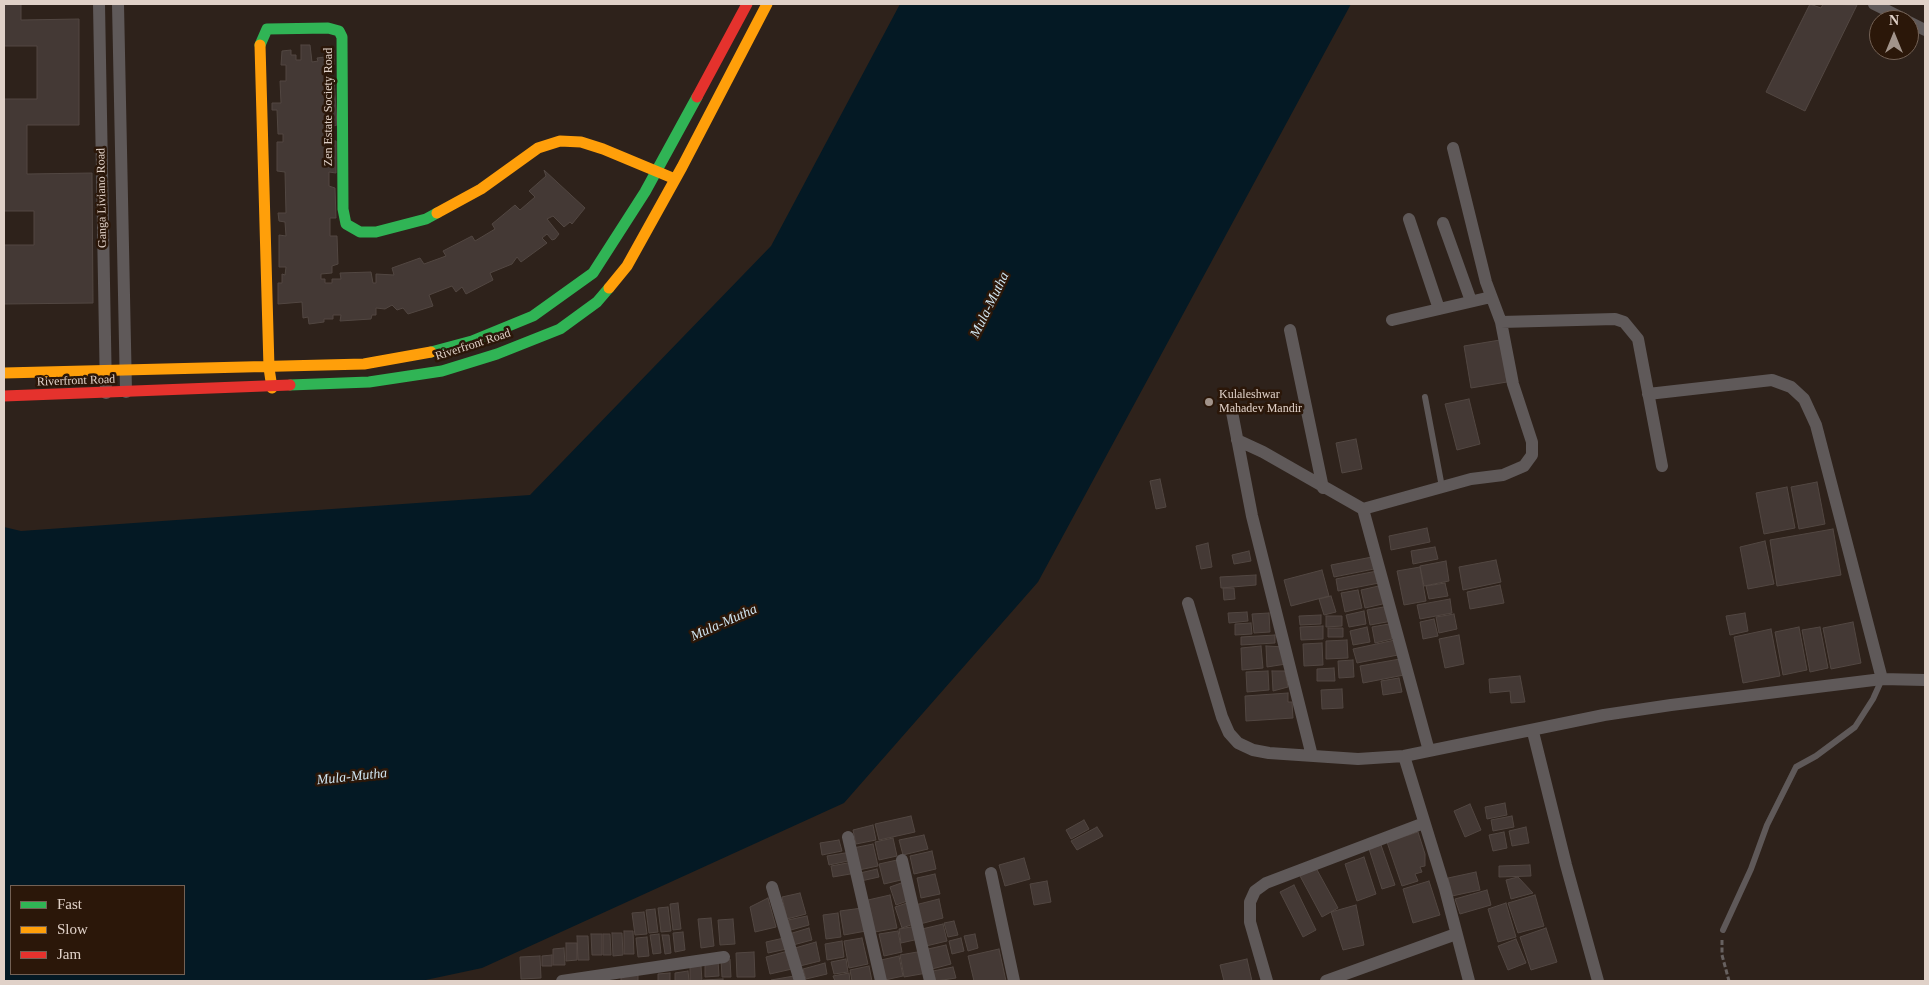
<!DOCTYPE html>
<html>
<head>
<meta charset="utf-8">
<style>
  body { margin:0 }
  #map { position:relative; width:1929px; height:985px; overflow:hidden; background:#2e221b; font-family:Georgia,serif }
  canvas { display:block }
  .frame { position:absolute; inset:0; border:5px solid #e0d1c8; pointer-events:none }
  .legend { position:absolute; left:10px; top:885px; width:175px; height:90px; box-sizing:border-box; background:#2b1709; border:1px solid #736155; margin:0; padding:6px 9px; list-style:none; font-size:15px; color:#e0d1c8 }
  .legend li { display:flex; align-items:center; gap:10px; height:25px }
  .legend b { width:25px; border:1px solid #736155 }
  .north { position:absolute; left:1869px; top:10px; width:50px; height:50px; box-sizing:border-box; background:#2b1709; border:1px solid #736155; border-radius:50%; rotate:0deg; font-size:14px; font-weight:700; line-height:20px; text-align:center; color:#e0d1c8 }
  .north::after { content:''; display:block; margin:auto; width:18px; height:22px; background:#a2948b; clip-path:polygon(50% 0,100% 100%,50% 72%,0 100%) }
</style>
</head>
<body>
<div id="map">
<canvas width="1929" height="985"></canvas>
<div class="frame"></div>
<ul class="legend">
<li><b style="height:6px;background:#30b455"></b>Fast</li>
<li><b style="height:6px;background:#ff9f0a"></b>Slow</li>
<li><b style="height:6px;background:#e5322d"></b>Jam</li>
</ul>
<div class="north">N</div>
</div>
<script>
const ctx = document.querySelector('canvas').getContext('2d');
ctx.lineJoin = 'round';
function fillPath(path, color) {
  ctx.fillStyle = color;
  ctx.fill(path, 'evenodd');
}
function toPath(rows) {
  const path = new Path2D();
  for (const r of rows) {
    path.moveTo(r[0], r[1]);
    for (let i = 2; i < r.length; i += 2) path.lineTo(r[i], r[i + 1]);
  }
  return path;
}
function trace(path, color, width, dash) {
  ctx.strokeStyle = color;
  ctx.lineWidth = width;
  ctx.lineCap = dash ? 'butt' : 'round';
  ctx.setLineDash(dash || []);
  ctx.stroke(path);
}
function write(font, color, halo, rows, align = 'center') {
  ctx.font = font + ' Georgia,serif';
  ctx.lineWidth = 5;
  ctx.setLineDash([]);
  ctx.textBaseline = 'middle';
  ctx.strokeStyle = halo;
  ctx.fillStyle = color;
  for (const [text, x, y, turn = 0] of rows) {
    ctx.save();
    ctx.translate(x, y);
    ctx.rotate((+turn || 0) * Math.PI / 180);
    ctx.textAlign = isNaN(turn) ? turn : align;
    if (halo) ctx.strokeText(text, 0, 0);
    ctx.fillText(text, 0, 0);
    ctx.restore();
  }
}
const water = toPath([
  [900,4,1351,4,1038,582,844,803,482,968,421,981,4,981,4,527,21,531,530,495,771,246],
  [11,886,184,886,184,974,11,974]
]);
const building = toPath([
  [4,4,21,4,21,20,79,19,79,125,27,125,27,174,92,173,93,303,4,304,4,245,34,245,34,211,4,211,4,99,37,99,37,46,4,46,4,4],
  [1810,4,1821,8,1823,4,1857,5,1805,111,1766,92,1810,4],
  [301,45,310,45,312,62,318,61,317,58,325,57,325,50,334,50,334,65,329,65,328,78,334,79,337,125,333,126,333,133,328,133,328,141,336,141,336,173,329,172,329,186,335,188,336,218,330,218,330,236,337,236,338,264,332,266,332,273,321,274,321,279,325,279,325,283,332,283,332,279,341,279,340,273,371,272,373,283,376,283,376,274,394,275,392,268,420,258,424,264,446,256,443,251,472,236,475,241,495,229,492,224,515,205,520,210,535,197,529,191,546,176,544,170,585,208,572,224,570,222,564,227,553,216,547,219,559,234,555,239,552,240,547,234,542,238,547,243,521,262,517,257,512,264,490,273,493,280,466,294,462,287,456,292,452,286,429,295,433,306,408,314,403,308,397,310,392,305,385,309,376,308,376,315,372,315,371,319,340,321,341,315,333,315,333,319,324,319,324,322,309,324,308,317,303,318,302,302,278,304,278,283,282,283,282,274,285,275,286,267,279,267,279,235,286,236,285,222,279,221,278,213,286,213,285,172,277,171,277,142,283,142,283,134,278,134,277,110,272,110,272,103,281,103,280,81,286,81,286,65,281,65,282,51,291,50,291,55,296,55,296,60,301,60,301,45],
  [1500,340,1507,382,1471,388,1464,346,1500,340],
  [1469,399,1480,444,1457,450,1445,404,1469,399],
  [1356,439,1362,469,1342,473,1336,443,1356,439],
  [1160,479,1166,507,1156,509,1150,481,1160,479],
  [1817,482,1825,524,1799,529,1791,487,1817,482],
  [1787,487,1795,528,1764,534,1756,493,1787,487],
  [1427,528,1430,542,1391,550,1389,536,1427,528],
  [1833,529,1841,575,1777,586,1770,540,1833,529],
  [1765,541,1774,584,1748,589,1740,547,1765,541],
  [1208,543,1212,567,1201,569,1196,546,1208,543],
  [1435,547,1438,559,1413,564,1411,551,1435,547],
  [1249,551,1251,561,1234,564,1232,555,1249,551],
  [1372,557,1374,569,1334,577,1331,565,1372,557],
  [1496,560,1501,582,1463,590,1459,567,1496,560],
  [1446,561,1449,581,1424,586,1420,566,1446,561],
  [1420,567,1426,601,1404,605,1397,571,1420,567],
  [1322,570,1329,596,1291,606,1284,580,1322,570],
  [1377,571,1379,583,1338,591,1336,579,1377,571],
  [1256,575,1256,585,1221,588,1220,577,1256,575],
  [1445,583,1448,596,1429,599,1426,586,1445,583],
  [1383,585,1387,603,1365,608,1361,590,1383,585],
  [1500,585,1504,603,1470,609,1467,592,1500,585],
  [1223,588,1234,588,1235,599,1224,600,1223,588],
  [1358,590,1362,608,1345,612,1341,593,1358,590],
  [1331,596,1336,612,1324,615,1319,599,1331,596],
  [1450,599,1452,613,1420,619,1417,605,1450,599],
  [1389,606,1392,621,1370,625,1367,610,1389,606],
  [1364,611,1366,624,1349,627,1346,615,1364,611],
  [1247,612,1248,621,1229,623,1228,613,1247,612],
  [1269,613,1270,632,1254,633,1252,614,1269,613],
  [1745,613,1748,631,1730,635,1726,616,1745,613],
  [1454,614,1457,629,1439,633,1436,617,1454,614],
  [1321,615,1321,624,1300,625,1299,616,1321,615],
  [1326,616,1342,616,1342,626,1326,627,1326,616],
  [1434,619,1438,636,1423,639,1420,622,1434,619],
  [1853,622,1861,663,1831,669,1823,628,1853,622],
  [1251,623,1252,634,1235,635,1235,624,1251,623],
  [1389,624,1392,639,1375,643,1372,627,1389,624],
  [1323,626,1323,639,1301,640,1300,627,1323,626],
  [1367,627,1370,642,1353,645,1350,631,1367,627],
  [1799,627,1807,670,1783,675,1775,632,1799,627],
  [1820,627,1828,668,1810,672,1802,630,1820,627],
  [1328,628,1343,628,1343,637,1328,637,1328,628],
  [1771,629,1780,676,1743,683,1734,637,1771,629],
  [1275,635,1275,643,1241,645,1241,637,1275,635],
  [1459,635,1464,664,1445,668,1439,639,1459,635],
  [1347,640,1348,658,1326,659,1326,641,1347,640],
  [1395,640,1398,655,1357,663,1353,649,1395,640],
  [1322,643,1323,665,1304,666,1303,644,1322,643],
  [1261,646,1263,668,1242,670,1241,648,1261,646],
  [1266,646,1285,647,1286,664,1267,667,1266,646],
  [1400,659,1404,675,1363,683,1360,666,1400,659],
  [1353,660,1354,677,1339,678,1338,661,1353,660],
  [1334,668,1335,681,1317,681,1317,669,1334,668],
  [1268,671,1269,690,1247,692,1246,672,1268,671],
  [1272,671,1285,671,1288,687,1273,691,1272,671],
  [1520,676,1525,702,1511,703,1510,691,1490,693,1489,679,1520,676],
  [1399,678,1402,692,1383,695,1381,681,1399,678],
  [1342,689,1343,708,1322,709,1321,690,1342,689],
  [1288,693,1288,702,1292,702,1293,718,1246,721,1245,696,1288,693],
  [1505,803,1507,815,1487,819,1485,807,1505,803],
  [1470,804,1481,830,1465,837,1454,811,1470,804],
  [911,816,915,832,879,840,875,824,911,816],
  [1512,816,1514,827,1493,831,1491,820,1512,816],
  [1084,820,1089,829,1071,839,1066,830,1084,820],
  [873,825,876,840,856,844,853,830,873,825],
  [1097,827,1103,836,1077,850,1071,841,1097,827],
  [1526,827,1529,843,1512,846,1509,831,1526,827],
  [1418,832,1425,854,1425,866,1420,867,1422,872,1415,874,1418,881,1402,886,1387,842,1418,832],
  [1504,832,1507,848,1493,851,1489,835,1504,832],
  [924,835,928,849,903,855,899,840,924,835],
  [893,838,897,856,879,860,875,842,893,838],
  [839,840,842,851,822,855,820,843,839,840],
  [873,844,878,866,859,870,853,848,873,844],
  [1381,845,1395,885,1382,889,1369,849,1381,845],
  [932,851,936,869,914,874,910,856,932,851],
  [851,852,853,860,829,865,827,856,851,852],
  [1364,857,1376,894,1357,901,1345,864,1364,857],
  [1024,858,1030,879,1005,886,999,865,1024,858],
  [897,860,901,880,884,884,879,864,897,860],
  [853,862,856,873,833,877,831,866,853,862],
  [1530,865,1531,876,1499,877,1499,866,1530,865],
  [1316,868,1338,908,1322,917,1300,876,1316,868],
  [877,869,879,877,861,881,860,873,877,869],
  [1476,872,1480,890,1452,896,1448,878,1476,872],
  [935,874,940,894,921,898,917,878,935,874],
  [1518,877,1533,893,1511,899,1506,880,1518,877],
  [1047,881,1051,902,1034,905,1030,884,1047,881],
  [1429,881,1440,915,1413,923,1403,889,1429,881],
  [904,882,910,900,896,905,890,887,904,882],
  [1294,885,1316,930,1303,937,1280,892,1294,885],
  [1487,890,1491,905,1460,914,1455,899,1487,890],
  [800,893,806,914,787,919,782,897,800,893],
  [890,895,897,928,875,932,868,900,890,895],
  [1535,895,1544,926,1518,933,1508,903,1535,895],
  [768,898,776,927,755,932,750,907,768,898],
  [939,899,943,918,920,924,915,905,939,899],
  [910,902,917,923,902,928,895,907,910,902],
  [678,903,681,929,673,930,670,904,678,903],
  [1506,903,1516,937,1498,942,1488,909,1506,903],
  [1356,905,1364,945,1343,950,1331,912,1356,905],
  [668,907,671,931,661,932,658,908,668,907],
  [862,908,866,931,844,935,840,911,862,908],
  [655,909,658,932,649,933,646,910,655,909],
  [644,912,647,934,635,935,632,913,644,912],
  [838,913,841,937,826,939,823,915,838,913],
  [807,916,809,925,791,930,788,920,807,916],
  [711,918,714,946,701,948,698,919,711,918],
  [733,919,735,944,720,945,718,920,733,919],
  [954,921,958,935,948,937,944,923,954,921],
  [943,924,947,941,926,946,922,929,943,924],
  [917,926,919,939,901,943,899,929,917,926],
  [809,928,812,940,793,945,789,934,809,928],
  [1546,928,1557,962,1531,970,1520,937,1546,928],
  [624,931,633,931,634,954,624,954,624,931],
  [898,931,902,952,884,956,879,934,898,931],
  [683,932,685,950,675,952,673,933,683,932],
  [612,933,622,933,623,955,613,956,612,933],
  [591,934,602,934,602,955,592,955,591,934],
  [603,934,610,934,611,955,603,955,603,934],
  [659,934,661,953,653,954,650,935,659,934],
  [975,934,978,948,968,951,964,936,975,934],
  [662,935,669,935,671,953,665,954,662,935],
  [577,936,588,936,589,960,578,960,577,936],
  [647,937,649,956,638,957,636,938,647,937],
  [784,938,787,949,768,953,766,942,784,938],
  [862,938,868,964,849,968,844,941,862,938],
  [961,938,964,951,952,954,949,941,961,938],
  [1516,939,1526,963,1508,970,1498,946,1516,939],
  [842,941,844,957,827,960,825,944,842,941],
  [816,942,820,961,800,966,795,948,816,942],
  [566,943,577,943,577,960,566,961,566,943],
  [946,945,951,964,932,969,928,949,946,945],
  [564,948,565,965,553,965,553,949,564,948],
  [999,949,1006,981,974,981,968,956,999,949],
  [788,951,792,969,770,974,766,957,788,951],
  [923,951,927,973,904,977,900,955,923,951],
  [754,952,755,977,737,977,736,953,754,952],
  [552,955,552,966,542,966,542,956,552,955],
  [540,956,541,978,521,979,520,957,540,956],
  [899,956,903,976,885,980,881,960,899,956],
  [721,959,730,959,731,977,722,977,721,959],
  [846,959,848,972,834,974,831,962,846,959],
  [1247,959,1252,981,1224,981,1220,965,1247,959],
  [718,960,719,976,705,977,705,961,718,960],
  [825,963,827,974,806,979,803,969,825,963],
  [701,966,702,981,690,981,690,967,701,966],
  [869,966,872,981,852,981,850,970,869,966],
  [953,967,956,978,936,981,933,971,953,967],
  [688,971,689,981,675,981,675,973,688,971],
  [670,973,670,981,658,981,658,974,670,973],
  [849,973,850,981,835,981,833,976,849,973],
  [621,975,638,975,638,981,621,981,621,975],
  [794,976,795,981,771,981,771,980,794,976],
  [723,979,723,981,703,981,703,980,723,979]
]);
const path = toPath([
  [1722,940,1722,955,1729,981]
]);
const lane = toPath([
  [1425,397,1442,487],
  [1723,930,1751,869,1767,825,1796,767,1816,756,1855,727,1873,699,1882,679]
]);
const street = toPath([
  [99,4,106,393],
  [118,4,126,392],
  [1874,4,1906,20],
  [1909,22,1925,30],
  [1409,219,1439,309],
  [1443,223,1471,301],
  [1392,320,1491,297],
  [1501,322,1615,319,1624,322,1638,339,1662,466],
  [1290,330,1323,488],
  [1648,394,1772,380,1791,387,1804,399,1816,425,1882,679],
  [1232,412,1252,516,1312,756],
  [1237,440,1263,452,1363,509,1429,751],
  [1363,509,1471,479,1503,475,1524,466,1532,455,1532,442,1513,384,1501,322,1486,282,1453,148],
  [1188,603,1222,717,1229,733,1238,743,1253,750,1269,753,1358,759,1404,756,1604,715,1671,705,1882,679,1925,680],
  [1533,732,1566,865,1598,981],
  [1404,756,1445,889,1469,981],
  [848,837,881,981],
  [902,860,930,981],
  [991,873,1014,981],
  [772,887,800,981],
  [562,981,724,957],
  [1267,981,1250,922,1250,902,1255,891,1266,883,1424,823],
  [1326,981,1456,934]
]);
const fast = toPath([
  [260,45,267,29,328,28,339,31,342,37,343,209,346,224,360,232,376,232,426,219,437,213],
  [431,352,472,341,533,316,593,273,645,192,697,97],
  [290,385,369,382,442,371,497,354,560,329,597,302,609,288]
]);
const slow = toPath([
  [260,45,269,368,272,388],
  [437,213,481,189,538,148,560,141,581,142,603,149,675,179],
  [609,288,627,266,682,167,767,4],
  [4,373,364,364,431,352]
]);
const jam = toPath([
  [697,97,747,4],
  [4,396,290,385]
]);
const markers = [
  [1209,402,5,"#a2948b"]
];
const streetNames = [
  ["Zen Estate Society Road",329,107,-90],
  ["Ganga Liviano Road",102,198,-91],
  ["Riverfront Road",473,345,-18],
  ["Riverfront Road",76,381,-2]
];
const poiNames = [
  ["Kulaleshwar",1219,395],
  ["Mahadev Mandir",1219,409]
];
const waterNames = [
  ["Mula-Mutha",990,305,-64],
  ["Mula-Mutha",724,623,-24],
  ["Mula-Mutha",352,777,-6]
];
fillPath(water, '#041924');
fillPath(building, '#443935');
trace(building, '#524742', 1);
trace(path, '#676160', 3, [5, 2.5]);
trace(lane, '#5f5959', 6);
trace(street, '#5f5959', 12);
trace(fast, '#30b455', 11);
trace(slow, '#ff9f0a', 11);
trace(jam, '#e5322d', 11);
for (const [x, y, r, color] of markers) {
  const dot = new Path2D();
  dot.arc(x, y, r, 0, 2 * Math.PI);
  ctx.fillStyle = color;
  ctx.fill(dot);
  trace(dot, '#2b1709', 2);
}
write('12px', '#e0d1c8', '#2b1709', streetNames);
write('12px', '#e0d1c8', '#2b1709', poiNames, 'left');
write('italic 14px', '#cfe4f0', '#2b1709', waterNames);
</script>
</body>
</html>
